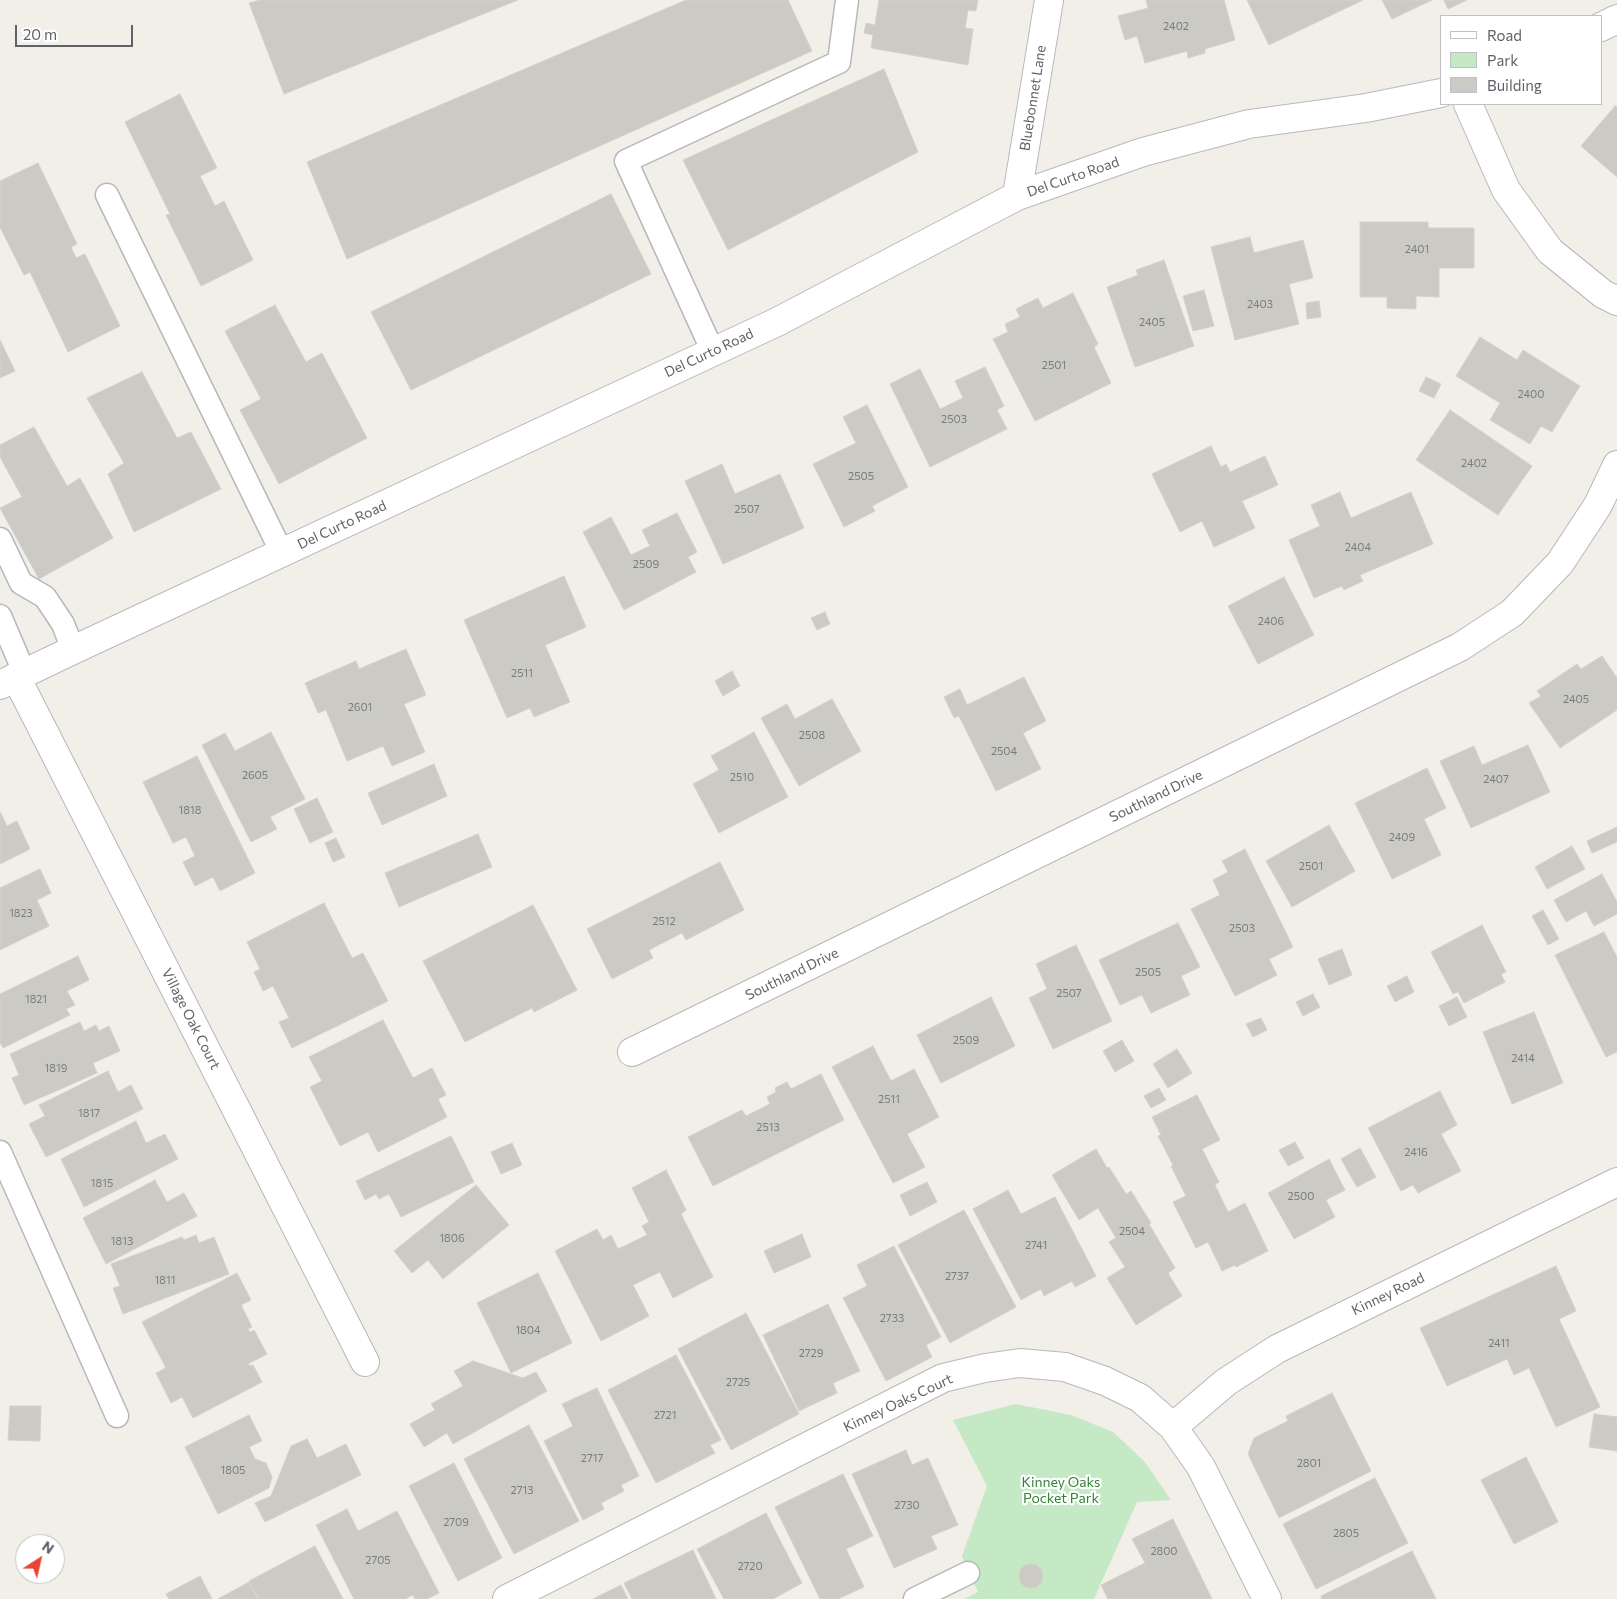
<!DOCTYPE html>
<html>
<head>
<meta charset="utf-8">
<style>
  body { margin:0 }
  #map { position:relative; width:1617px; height:1599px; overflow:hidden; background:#f1efe8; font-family:Commissioner,sans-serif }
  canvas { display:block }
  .legend { position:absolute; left:1440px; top:15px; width:162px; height:90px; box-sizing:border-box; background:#fff; border:1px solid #bfc1c3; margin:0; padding:6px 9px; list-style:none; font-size:15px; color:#5f6368 }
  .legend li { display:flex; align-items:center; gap:10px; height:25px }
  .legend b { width:25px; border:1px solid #bfc1c3 }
  .north { position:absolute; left:15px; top:1534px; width:50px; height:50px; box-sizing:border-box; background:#fff; border:1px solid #bfc1c3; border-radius:50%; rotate:35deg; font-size:14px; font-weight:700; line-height:20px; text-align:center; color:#5f6368 }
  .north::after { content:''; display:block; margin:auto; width:18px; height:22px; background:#ea4335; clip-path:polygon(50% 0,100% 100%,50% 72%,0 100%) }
  .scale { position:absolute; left:15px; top:25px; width:118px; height:22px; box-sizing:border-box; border:2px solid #5f6368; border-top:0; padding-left:6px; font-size:15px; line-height:18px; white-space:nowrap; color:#5f6368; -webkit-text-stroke:4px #fff; paint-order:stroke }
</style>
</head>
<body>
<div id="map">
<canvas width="1617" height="1599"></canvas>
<ul class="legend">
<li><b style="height:6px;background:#fff"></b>Road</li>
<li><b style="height:14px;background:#c5e8c5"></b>Park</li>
<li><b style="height:14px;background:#cccac5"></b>Building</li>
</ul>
<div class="north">N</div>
<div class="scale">20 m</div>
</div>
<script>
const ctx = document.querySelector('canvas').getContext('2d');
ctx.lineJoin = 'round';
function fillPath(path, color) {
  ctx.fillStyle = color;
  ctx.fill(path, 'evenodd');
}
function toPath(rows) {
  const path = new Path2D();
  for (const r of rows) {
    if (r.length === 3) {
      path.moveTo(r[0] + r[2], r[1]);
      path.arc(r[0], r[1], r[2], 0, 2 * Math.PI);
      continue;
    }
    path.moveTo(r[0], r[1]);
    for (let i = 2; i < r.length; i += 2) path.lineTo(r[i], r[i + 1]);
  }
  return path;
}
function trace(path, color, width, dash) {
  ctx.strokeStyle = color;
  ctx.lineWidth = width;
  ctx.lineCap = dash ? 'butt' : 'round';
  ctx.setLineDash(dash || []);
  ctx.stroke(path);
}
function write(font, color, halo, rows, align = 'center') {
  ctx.font = font + ' Commissioner,sans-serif';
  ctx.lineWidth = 4.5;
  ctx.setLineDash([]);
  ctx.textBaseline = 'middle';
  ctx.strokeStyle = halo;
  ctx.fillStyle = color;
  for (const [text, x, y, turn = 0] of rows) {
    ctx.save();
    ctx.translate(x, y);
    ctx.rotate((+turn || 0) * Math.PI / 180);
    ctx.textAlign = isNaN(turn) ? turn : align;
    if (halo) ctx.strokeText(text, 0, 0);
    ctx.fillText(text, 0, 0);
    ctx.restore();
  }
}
const green = toPath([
  [1016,1404,1071,1415,1113,1432,1144,1461,1171,1500,1137,1502,1094,1599,964,1599,978,1592,962,1556,987,1486,953,1420]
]);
const building = toPath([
  [260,0,518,0,284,94,249,3,260,0],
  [686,0,788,0,812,51,347,259,307,162,686,0],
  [879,0,978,0,976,11,968,10,965,28,973,29,968,65,871,48,873,35,864,33,866,23,875,25,879,0],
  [1146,0,1224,0,1235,40,1205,49,1205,53,1188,58,1187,51,1145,63,1137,36,1125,40,1118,16,1148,8,1146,0],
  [1247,0,1363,0,1269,45,1247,0],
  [1382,0,1432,0,1392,19,1382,0],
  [1444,0,1467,0,1448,9,1444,0],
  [884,69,918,152,728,250,683,160,884,69],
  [180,94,217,168,200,176,215,206,224,201,253,260,201,286,166,215,170,214,125,122,180,94],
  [1615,106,1617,107,1617,177,1581,146,1615,106],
  [38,163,77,244,71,247,76,258,85,254,120,326,68,352,30,272,24,275,0,227,0,181,38,163],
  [611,194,651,274,411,390,371,312,611,194],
  [1360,222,1428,222,1428,228,1474,228,1474,268,1439,268,1439,297,1416,296,1416,309,1387,308,1387,297,1360,297,1360,222],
  [1250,237,1254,253,1303,240,1313,278,1289,284,1299,324,1235,340,1211,247,1250,237],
  [1164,260,1194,346,1135,367,1107,287,1138,275,1136,270,1164,260],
  [1204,290,1214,326,1193,331,1183,296,1204,290],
  [1073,293,1098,344,1094,347,1111,383,1035,421,993,339,1008,332,1005,324,1020,317,1016,309,1038,298,1043,308,1073,293],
  [1319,301,1321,317,1307,319,1306,303,1319,301],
  [275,305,306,362,322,353,367,438,279,484,240,410,261,399,225,331,275,305],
  [1480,337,1517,360,1523,350,1580,386,1552,432,1541,426,1530,444,1490,420,1500,403,1456,376,1480,337],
  [0,340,15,371,0,378,0,340],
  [985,367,1004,406,997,410,1007,429,930,467,890,384,920,369,940,409,963,398,955,381,985,367],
  [142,372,177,438,191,432,221,489,134,532,108,474,124,463,87,398,142,372],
  [1426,377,1441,384,1434,398,1419,391,1426,377],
  [867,405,908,487,872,506,875,511,844,527,813,464,856,443,843,417,867,405],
  [1450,410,1532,466,1498,515,1416,460,1450,410],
  [34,427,67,486,80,478,113,538,39,579,0,508,22,497,0,457,0,445,34,427],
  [1211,446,1221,467,1226,464,1230,472,1265,456,1278,485,1242,501,1255,528,1214,547,1202,521,1180,532,1152,474,1211,446],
  [722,464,735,494,780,474,804,528,723,564,685,481,722,464],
  [1340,492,1351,518,1411,492,1433,544,1360,575,1363,581,1344,590,1342,586,1314,598,1289,540,1320,526,1311,505,1340,492],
  [677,513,697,552,688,557,696,572,624,610,583,532,611,517,631,555,650,546,642,530,677,513],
  [564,576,586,627,545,645,570,702,534,717,530,708,507,718,464,620,564,576],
  [1284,577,1314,635,1258,664,1228,606,1284,577],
  [825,612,830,624,817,630,811,618,825,612],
  [406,649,426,695,404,704,425,752,392,766,383,746,347,761,326,710,318,713,305,683,356,661,359,669,406,649],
  [1602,656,1617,678,1617,710,1560,748,1529,703,1541,696,1537,691,1577,664,1581,669,1602,656],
  [732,671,740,686,723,696,715,681,732,671],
  [1024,677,1046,721,1023,733,1041,769,996,791,959,716,954,718,944,697,960,689,967,705,1024,677],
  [832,699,861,751,799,786,761,718,787,704,795,719,832,699],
  [271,732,305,799,270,817,277,829,251,842,202,745,225,733,235,751,271,732],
  [754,732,788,797,719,833,693,784,719,770,711,756,754,732],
  [1528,745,1550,792,1471,828,1440,761,1474,746,1482,765,1528,745],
  [197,756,255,873,220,891,213,877,195,886,183,862,195,856,186,837,173,843,143,782,197,756],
  [434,764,447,796,382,825,368,793,434,764],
  [1427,768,1446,808,1424,819,1441,855,1392,879,1355,803,1427,768],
  [317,798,333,832,310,843,294,809,317,798],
  [0,812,7,826,17,821,30,849,0,864,0,812],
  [1329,825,1355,871,1292,907,1266,861,1329,825],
  [1617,827,1617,842,1592,853,1587,841,1617,827],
  [478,834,492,867,399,907,385,873,478,834],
  [336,838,345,857,333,862,325,843,336,838],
  [1572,846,1585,869,1547,889,1535,867,1572,846],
  [1245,849,1293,947,1269,959,1277,975,1235,996,1191,909,1220,895,1213,880,1228,872,1222,861,1245,849],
  [720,862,744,910,686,940,682,933,649,950,653,958,612,979,587,929,720,862],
  [40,869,51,893,37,900,49,926,0,950,0,888,40,869],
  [1602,874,1617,902,1617,914,1594,926,1586,911,1566,922,1554,900,1602,874],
  [324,903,352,958,363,953,388,1001,292,1048,279,1022,289,1018,273,986,263,991,254,972,260,969,247,942,324,903],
  [533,905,577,990,534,1012,532,1008,465,1042,423,961,533,905],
  [1543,910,1559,939,1548,945,1532,916,1543,910],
  [1178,923,1200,967,1181,976,1190,995,1151,1013,1142,995,1120,1005,1099,960,1178,923],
  [1482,925,1506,972,1501,974,1505,982,1464,1003,1458,992,1453,994,1431,952,1482,925],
  [1604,932,1617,957,1617,1052,1606,1057,1555,955,1604,932],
  [1076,945,1112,1021,1053,1049,1029,998,1047,989,1036,964,1076,945],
  [1342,949,1352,975,1329,985,1318,959,1342,949],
  [78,956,89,980,67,991,75,1005,66,1009,70,1015,3,1048,0,1042,0,994,78,956],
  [1407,976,1414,992,1395,1002,1387,986,1407,976],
  [1313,994,1320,1007,1303,1016,1296,1002,1313,994],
  [991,997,1015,1046,941,1083,917,1035,991,997],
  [1457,997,1467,1017,1449,1026,1439,1006,1457,997],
  [1534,1012,1563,1083,1512,1104,1483,1032,1534,1012],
  [1261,1018,1267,1030,1253,1037,1246,1024,1261,1018],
  [383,1020,413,1078,432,1068,446,1095,438,1099,447,1117,378,1152,368,1132,340,1146,310,1087,322,1081,309,1057,383,1020],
  [80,1022,84,1031,96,1025,99,1031,109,1026,120,1051,93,1063,97,1073,24,1105,12,1078,19,1075,10,1054,80,1022],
  [1122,1040,1134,1061,1115,1072,1103,1051,1122,1040],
  [873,1046,891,1081,914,1069,939,1117,907,1134,925,1167,893,1183,832,1067,873,1046],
  [1177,1049,1192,1073,1168,1088,1153,1064,1177,1049],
  [108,1071,118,1092,131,1085,143,1109,46,1157,29,1124,45,1116,39,1105,108,1071],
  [821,1074,844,1120,713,1186,688,1137,742,1110,746,1116,770,1104,767,1097,776,1092,775,1088,787,1082,791,1089,821,1074],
  [1159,1088,1166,1100,1151,1108,1144,1096,1159,1088],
  [1440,1091,1457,1125,1441,1134,1461,1171,1418,1193,1413,1185,1401,1191,1368,1128,1440,1091],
  [1197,1095,1220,1140,1202,1149,1219,1182,1215,1185,1228,1212,1245,1203,1268,1251,1236,1267,1235,1265,1222,1271,1208,1242,1196,1248,1173,1202,1186,1196,1171,1166,1173,1165,1158,1136,1161,1135,1152,1117,1197,1095],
  [136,1121,146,1143,165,1134,178,1159,84,1207,61,1159,136,1121],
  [451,1136,474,1182,401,1217,389,1194,379,1199,376,1194,365,1200,356,1181,451,1136],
  [1295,1142,1304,1158,1288,1166,1279,1150,1295,1142],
  [512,1143,522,1165,501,1174,491,1152,512,1143],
  [1360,1148,1376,1177,1357,1187,1341,1159,1360,1148],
  [1096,1149,1107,1168,1109,1167,1126,1194,1131,1191,1151,1223,1149,1224,1175,1268,1168,1273,1182,1296,1136,1325,1107,1278,1125,1267,1109,1242,1116,1238,1098,1208,1079,1220,1052,1175,1096,1149],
  [1329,1159,1345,1190,1326,1200,1335,1217,1294,1239,1268,1193,1329,1159],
  [666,1170,686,1210,681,1214,713,1277,673,1298,660,1272,633,1285,649,1316,601,1341,555,1251,597,1229,603,1240,611,1235,618,1249,647,1235,642,1226,649,1222,632,1188,666,1170],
  [155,1180,167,1202,184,1193,197,1216,106,1264,83,1218,155,1180],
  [927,1182,937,1202,910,1216,900,1195,927,1182],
  [476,1185,509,1225,443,1279,428,1260,412,1273,394,1251,476,1185],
  [1008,1190,1021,1214,1055,1197,1096,1276,1075,1287,1072,1281,1044,1296,1041,1289,1021,1300,973,1209,1008,1190],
  [964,1210,1016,1307,950,1343,898,1245,964,1210],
  [802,1234,811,1257,774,1273,764,1251,802,1234],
  [196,1235,199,1243,214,1237,229,1274,123,1314,113,1288,120,1286,111,1264,182,1237,184,1240,196,1235],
  [894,1246,941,1337,926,1345,932,1357,886,1381,843,1298,867,1286,857,1265,894,1246],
  [1556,1266,1576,1311,1559,1319,1600,1407,1556,1427,1529,1368,1514,1375,1507,1359,1447,1386,1420,1328,1556,1266],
  [237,1273,251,1300,241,1305,252,1327,248,1329,250,1332,254,1330,267,1354,248,1364,250,1366,253,1365,262,1382,193,1418,182,1397,171,1403,156,1373,166,1368,142,1322,237,1273],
  [538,1273,572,1343,511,1373,477,1303,538,1273],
  [828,1304,860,1371,833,1383,837,1393,799,1411,763,1335,828,1304],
  [746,1313,799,1414,731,1450,678,1349,746,1313],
  [676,1355,721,1440,710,1445,715,1453,656,1483,608,1390,676,1355],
  [473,1361,523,1378,536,1372,547,1391,453,1444,447,1433,424,1447,410,1424,435,1410,431,1404,463,1386,454,1371,473,1361],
  [597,1388,639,1476,621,1485,624,1491,601,1503,604,1509,583,1520,544,1441,573,1426,562,1404,597,1388],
  [1332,1393,1371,1471,1279,1518,1248,1454,1254,1438,1288,1421,1286,1416,1332,1393],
  [10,1406,41,1406,40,1441,8,1440,10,1406],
  [1594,1414,1617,1417,1617,1451,1589,1447,1594,1414],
  [249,1415,262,1441,249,1447,255,1459,266,1463,272,1477,269,1488,218,1514,185,1447,249,1415],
  [529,1425,579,1521,514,1554,464,1459,529,1425],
  [307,1439,317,1458,346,1444,361,1475,265,1522,255,1503,271,1496,291,1446,307,1439],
  [906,1450,912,1465,928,1458,958,1525,931,1536,937,1549,894,1568,852,1474,906,1450],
  [1526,1457,1558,1522,1514,1544,1481,1480,1526,1457],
  [454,1463,502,1558,458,1581,409,1486,454,1463],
  [843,1474,873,1536,846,1549,864,1587,838,1599,820,1599,775,1507,843,1474],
  [1375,1478,1408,1543,1316,1589,1283,1524,1375,1478],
  [347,1509,358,1531,397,1511,439,1593,427,1599,415,1599,413,1595,405,1599,354,1599,316,1525,347,1509],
  [766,1513,802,1583,773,1599,724,1599,697,1549,766,1513],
  [1173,1519,1212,1599,1108,1599,1101,1585,1145,1563,1132,1539,1173,1519],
  [315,1546,343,1599,259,1599,249,1581,315,1546],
  [693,1550,716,1599,632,1599,624,1583,693,1550],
  [1412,1551,1436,1599,1322,1599,1321,1596,1412,1551],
  [1031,1576,12],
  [200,1576,212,1599,169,1599,166,1594,200,1576],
  [249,1582,258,1599,218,1599,249,1582],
  [621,1585,628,1599,593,1599,621,1585]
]);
const lane = toPath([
  [107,195,282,553],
  [713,352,626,161,839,62,847,0],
  [0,539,21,583,45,597,63,624,73,650],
  [0,616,24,672],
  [0,1152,117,1416],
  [915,1599,968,1573]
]);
const street = toPath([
  [1468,104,1506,190,1550,251,1603,294,1617,301],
  [16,677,365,1362],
  [632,1052,1460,647,1512,613,1560,563,1598,505,1617,465],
  [1173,1427,1226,1382,1277,1349,1617,1182],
  [507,1599,943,1378,985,1368,1020,1363,1065,1367,1105,1381,1140,1398,1173,1427,1201,1467,1267,1599]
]);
const secondary = toPath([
  [1601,27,1617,19],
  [1017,196,1049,0],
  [0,685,73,650,777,322,1017,196,1143,152,1249,124,1366,108,1441,93]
]);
const numberNames = [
  ["2402",1176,26],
  ["2401",1417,249],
  ["2403",1260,304],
  ["2405",1152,322],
  ["2501",1054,365],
  ["2400",1531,394],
  ["2503",954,419],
  ["2402",1474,463],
  ["2505",861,476],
  ["2507",747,509],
  ["2404",1358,547],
  ["2509",646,564],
  ["2406",1271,621],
  ["2511",522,673],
  ["2405",1576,699],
  ["2601",360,707],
  ["2508",812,735],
  ["2504",1004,751],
  ["2605",255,775],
  ["2510",742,777],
  ["2407",1496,779],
  ["1818",190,810],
  ["2409",1402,837],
  ["2501",1311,866],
  ["1823",21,913],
  ["2512",664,921],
  ["2503",1242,928],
  ["2505",1148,972],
  ["2507",1069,993],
  ["1821",36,999],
  ["2509",966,1040],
  ["2414",1523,1058],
  ["1819",56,1068],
  ["2511",889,1099],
  ["1817",89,1113],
  ["2513",768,1127],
  ["2416",1416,1152],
  ["1815",102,1183],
  ["2500",1301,1196],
  ["2504",1132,1231],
  ["1806",452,1238],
  ["1813",122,1241],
  ["2741",1036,1245],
  ["2737",957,1276],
  ["1811",165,1280],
  ["2733",892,1318],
  ["1804",528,1330],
  ["2411",1499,1343],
  ["2729",811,1353],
  ["2725",738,1382],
  ["2721",665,1415],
  ["2717",592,1458],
  ["2801",1309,1463],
  ["1805",233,1470],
  ["2713",522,1490],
  ["2730",907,1505],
  ["2709",456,1522],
  ["2805",1346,1533],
  ["2800",1164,1551],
  ["2705",378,1560],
  ["2720",750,1566]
];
const streetNames = [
  ["Bluebonnet Lane",1033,98,-81],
  ["Del Curto Road",1073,177,-19],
  ["Del Curto Road",709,353,-25],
  ["Del Curto Road",342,525,-25],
  ["Southland Drive",1156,796,-26],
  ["Southland Drive",792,974,-26],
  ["Village Oak Court",191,1019,63],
  ["Kinney Road",1388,1294,-26],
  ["Kinney Oaks Court",898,1403,-25]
];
const parkNames = [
  ["Kinney Oaks",1061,1482],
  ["Pocket Park",1061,1498]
];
fillPath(green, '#c5e8c5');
fillPath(building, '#cccac5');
trace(building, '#d6d1c6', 1);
trace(lane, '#b5b8bc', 25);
trace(street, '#b5b8bc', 30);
trace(secondary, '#b6babf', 30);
trace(lane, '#fff', 22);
trace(street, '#fff', 28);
trace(secondary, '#fff', 28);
write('11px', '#7a7d7f', null, numberNames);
write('14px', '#5f6368', '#fff', streetNames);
write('14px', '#348238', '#fff', parkNames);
</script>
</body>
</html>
